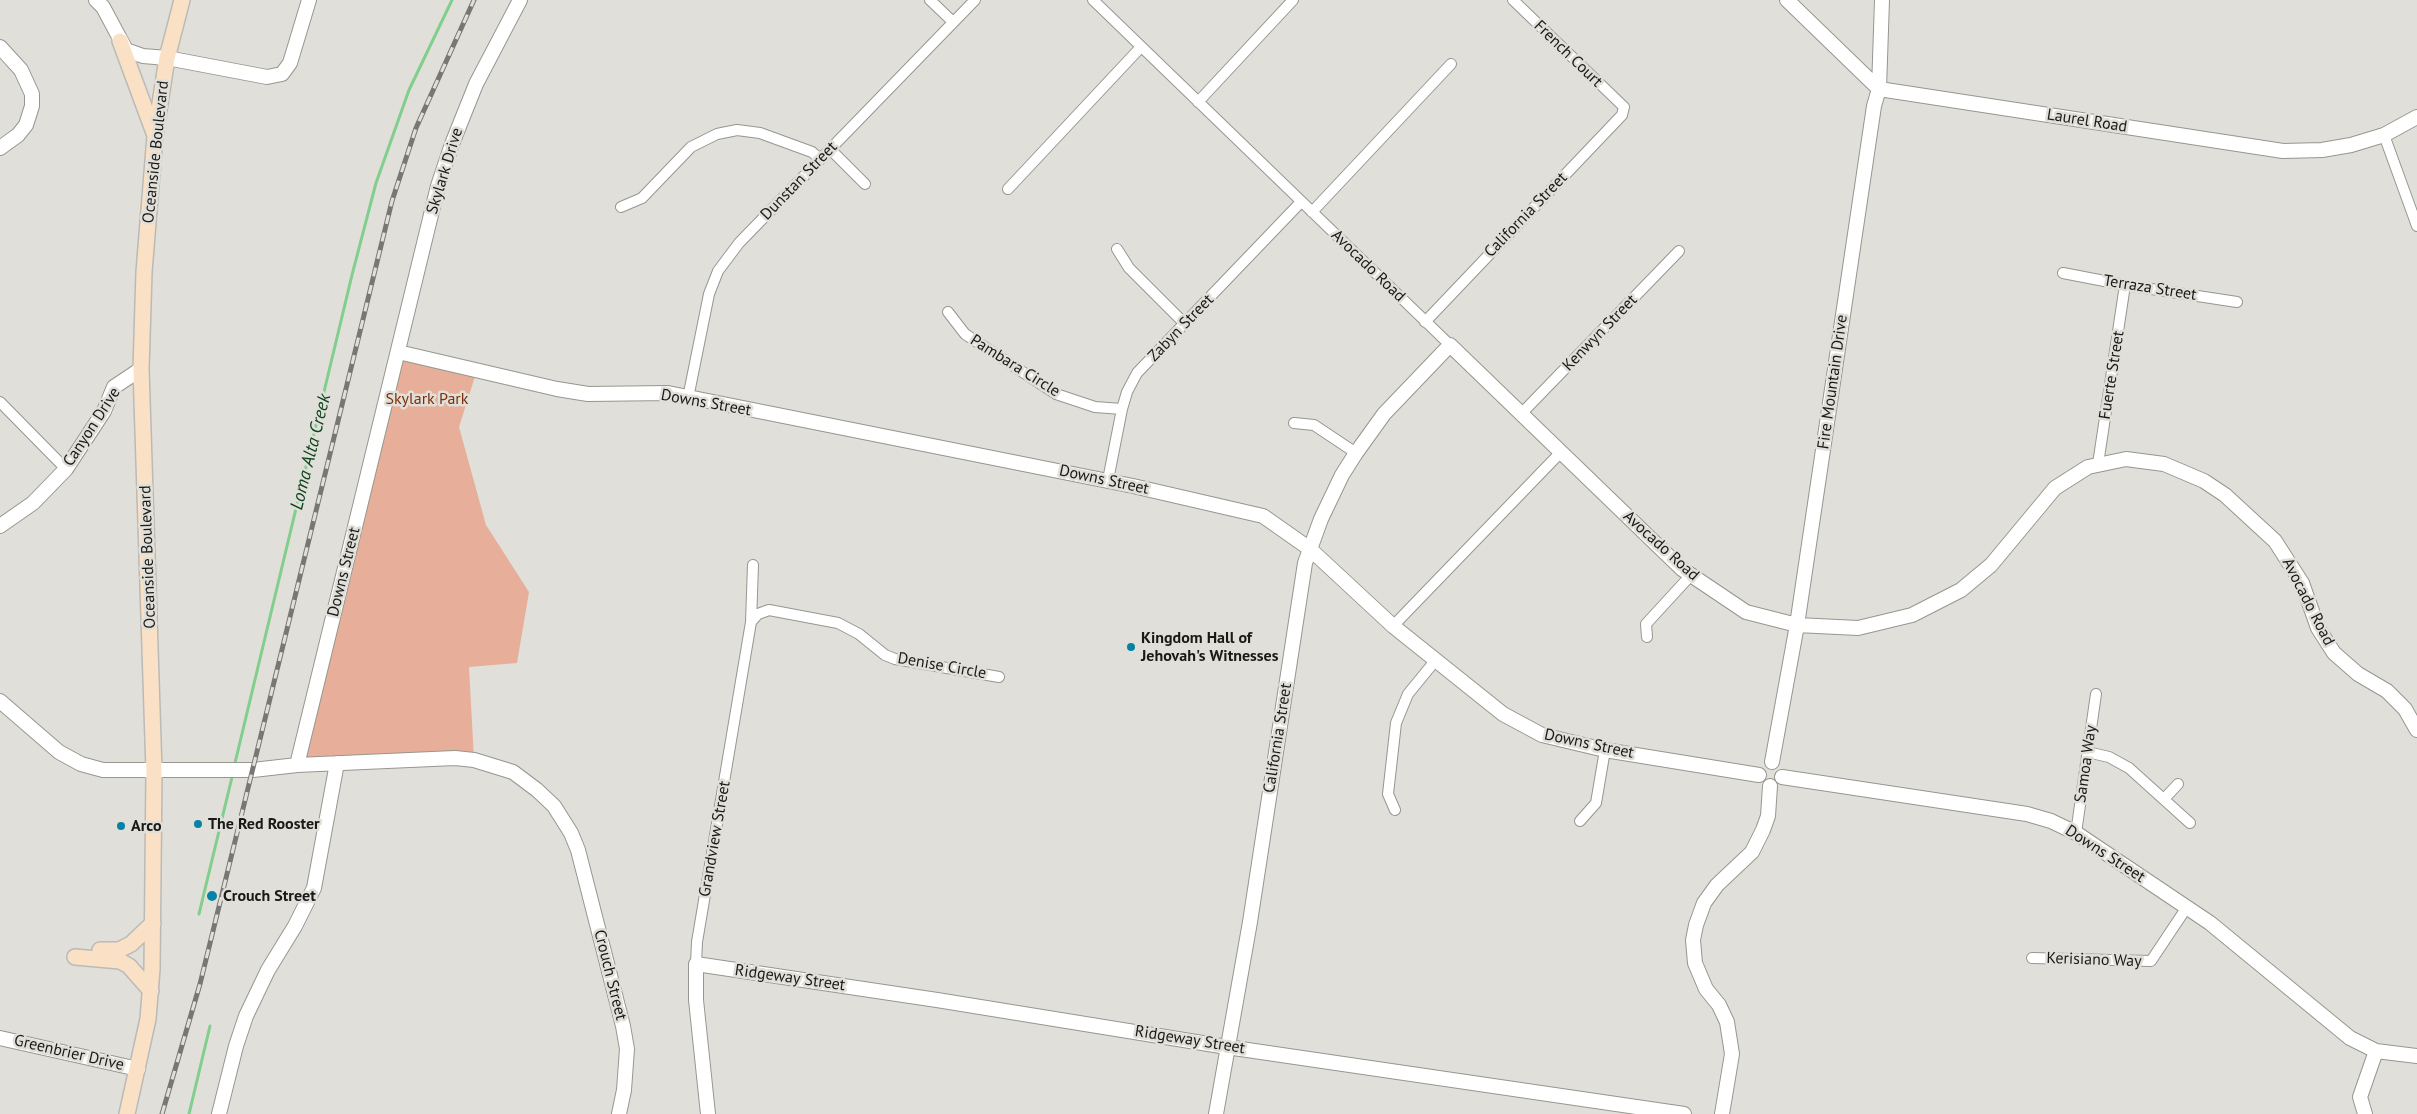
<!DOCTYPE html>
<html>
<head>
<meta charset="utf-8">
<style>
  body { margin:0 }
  canvas { display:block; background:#e0dfd9 }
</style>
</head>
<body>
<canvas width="2417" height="1114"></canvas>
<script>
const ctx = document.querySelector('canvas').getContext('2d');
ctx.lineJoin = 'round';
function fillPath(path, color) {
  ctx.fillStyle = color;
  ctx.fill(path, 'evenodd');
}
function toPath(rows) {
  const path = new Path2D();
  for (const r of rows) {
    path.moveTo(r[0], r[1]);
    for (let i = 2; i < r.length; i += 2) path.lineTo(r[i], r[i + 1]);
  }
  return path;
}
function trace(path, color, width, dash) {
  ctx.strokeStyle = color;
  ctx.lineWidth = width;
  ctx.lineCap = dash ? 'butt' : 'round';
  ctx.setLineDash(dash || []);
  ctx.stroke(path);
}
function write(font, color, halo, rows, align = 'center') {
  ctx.font = font + ' "PT Sans",sans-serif';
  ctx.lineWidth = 5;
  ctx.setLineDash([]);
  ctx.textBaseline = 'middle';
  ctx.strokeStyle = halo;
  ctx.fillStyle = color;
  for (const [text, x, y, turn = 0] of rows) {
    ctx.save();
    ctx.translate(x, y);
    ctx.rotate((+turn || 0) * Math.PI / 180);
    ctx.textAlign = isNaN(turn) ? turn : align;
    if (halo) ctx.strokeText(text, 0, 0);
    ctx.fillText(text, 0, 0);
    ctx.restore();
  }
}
const green = toPath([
  [398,352,477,370,459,427,486,525,529,592,517,663,469,667,474,760,297,765]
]);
const stream = toPath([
  [234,767,352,275,376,183,409,90,452,0],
  [199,914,233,773],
  [189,1114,210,1026]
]);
const street = toPath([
  [930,0,953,22],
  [1093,0,1450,345],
  [1198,102,1293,0],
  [2384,135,2417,226],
  [830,149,865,184],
  [1008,189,1141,47],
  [621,207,642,198,691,147,717,134,737,130,760,133,812,152,820,159],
  [1312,212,1451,64],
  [1117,249,1129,268,1185,324],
  [2063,273,2125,285,2237,302],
  [948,312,965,334,1056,394,1095,407,1122,409],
  [1425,322,1622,115,1624,107,1513,0],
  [688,398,709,294,718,271,739,243,975,0],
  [0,402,66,469],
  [1521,414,1679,251],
  [1294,423,1314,425,1356,453],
  [2098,464,2125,285],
  [1108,480,1122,409,1127,392,1137,373,1301,202],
  [751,622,758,614,769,610,838,623,859,634,885,655,895,659,999,677],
  [1393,626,1561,452],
  [1647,637,1646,624,1691,575],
  [2087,752,2109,757,2129,768,2190,823],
  [2164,799,2178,784],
  [1395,810,1388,794,1396,723,1408,694,1435,661],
  [1580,821,1596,803,1605,750],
  [2076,833,2096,694],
  [2032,958,2151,961,2187,907],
  [696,964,697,942,751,622,753,565]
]);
const secondary = toPath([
  [96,0,103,7,126,50,143,56,167,58,267,77,282,74,290,63,309,0],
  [1787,0,1879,89,2283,151,2322,150,2351,145,2384,135,2417,117],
  [0,47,21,70,32,94,32,106,26,125,18,135,0,148],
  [398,352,557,389,588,394,668,393,1133,486,1263,516,1310,549,1393,626,1503,714,1542,735,1605,750,1759,775],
  [0,526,33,503,66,469,104,411,114,387,141,369],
  [0,701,59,752,81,764,103,770,253,770,297,765,455,758,474,760,513,772,537,790,554,806,571,833,578,850,623,1026,627,1049,624,1090,619,1114],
  [1772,762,1797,625,1874,106,1879,89,1882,0],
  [297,765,438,186,452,144,476,84,520,0],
  [1782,777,2027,814,2051,821,2076,833,2210,923,2350,1038,2376,1051,2417,1056],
  [0,1038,138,1069],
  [219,1114,236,1046,246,1016,268,970,295,926,314,888,337,763],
  [708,1114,696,1000,696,964,937,1000,1227,1047,1684,1114],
  [1216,1114,1250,922,1305,563,1321,519,1342,475,1356,453,1384,414,1450,345,1682,569,1746,612,1797,625,1858,628,1912,615,1961,590,1991,565,2055,488,2088,467,2126,459,2164,464,2204,481,2225,495,2275,541,2302,583,2318,628,2334,653,2358,674,2387,691,2405,709,2417,730],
  [1722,1114,1732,1054,1727,1022,1719,1005,1706,989,1695,963,1693,940,1696,925,1704,903,1717,885,1752,852,1763,830,1768,816,1770,786],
  [2365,1114,2360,1097,2376,1051]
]);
const primary = toPath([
  [120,41,154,133],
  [100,950,119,950,131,944,153,923],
  [75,957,120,961,129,966,151,991],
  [127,1114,148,1019,152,969,154,772,141,369,144,272,155,136,167,58,182,0]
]);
const rail = toPath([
  [162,1114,200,984,392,201,416,128,474,0]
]);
const markers = [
  [1131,647,5,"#0782a7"],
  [198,824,5,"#0782a7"],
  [121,826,5,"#0782a7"],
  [212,896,6,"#0782a7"]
];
const streetNames = [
  ["French Court",1568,54,44],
  ["Laurel Road",2087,121,9],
  ["Oceanside Boulevard",156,152,-84],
  ["Skylark Drive",445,171,-73],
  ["Dunstan Street",799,181,-46],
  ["California Street",1526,215,-46],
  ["Avocado Road",1368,266,44],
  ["Terraza Street",2150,288,9],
  ["Zabyn Street",1181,328,-46],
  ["Kenwyn Street",1600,333,-46],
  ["Pambara Circle",1015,366,32],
  ["Fuerte Street",2112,375,-81],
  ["Fire Mountain Drive",1833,382,-82],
  ["Downs Street",706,403,10],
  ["Canyon Drive",92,427,-57],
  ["Downs Street",1104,480,12],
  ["Avocado Road",1661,546,42],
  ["Oceanside Boulevard",148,557,-92],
  ["Downs Street",344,572,-76],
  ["Avocado Road",2308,602,63],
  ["Denise Circle",942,666,10],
  ["California Street",1278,738,-81],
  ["Downs Street",1589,744,12],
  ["Samoa Way",2086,764,-82],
  ["Grandview Street",715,839,-80],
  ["Downs Street",2105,854,33],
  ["Kerisiano Way",2094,960,2],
  ["Crouch Street",610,975,76],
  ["Ridgeway Street",790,978,8],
  ["Ridgeway Street",1190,1040,9],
  ["Greenbrier Drive",69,1053,13]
];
const parkNames = [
  ["Skylark Park",427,399]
];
const poiNames = [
  ["Kingdom Hall of",1141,638],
  ["Jehovah's Witnesses",1141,656],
  ["The Red Rooster",208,824],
  ["Arco",131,826],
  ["Crouch Street",223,896]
];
const waterNames = [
  ["Loma Alta Creek",311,452,-76]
];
fillPath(green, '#e7af99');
trace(stream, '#82ce8d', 3);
trace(street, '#979690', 12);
trace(secondary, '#979690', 16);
trace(primary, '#babab9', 18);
trace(street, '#fff', 10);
trace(secondary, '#fff', 14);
trace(primary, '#fae0c4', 15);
trace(rail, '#787773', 5);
trace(rail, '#e0dfd9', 3, [9]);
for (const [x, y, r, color] of markers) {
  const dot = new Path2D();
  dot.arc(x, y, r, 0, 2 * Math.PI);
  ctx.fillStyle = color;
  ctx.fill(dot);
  trace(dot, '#e0dfd9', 2);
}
write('16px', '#191917', '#e0dfd9', streetNames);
write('16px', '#7d2e06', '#e0dfd9', parkNames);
write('bold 16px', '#191917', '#e0dfd9', poiNames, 'left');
write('italic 18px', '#0e461c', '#e0dfd9', waterNames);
</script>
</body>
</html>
